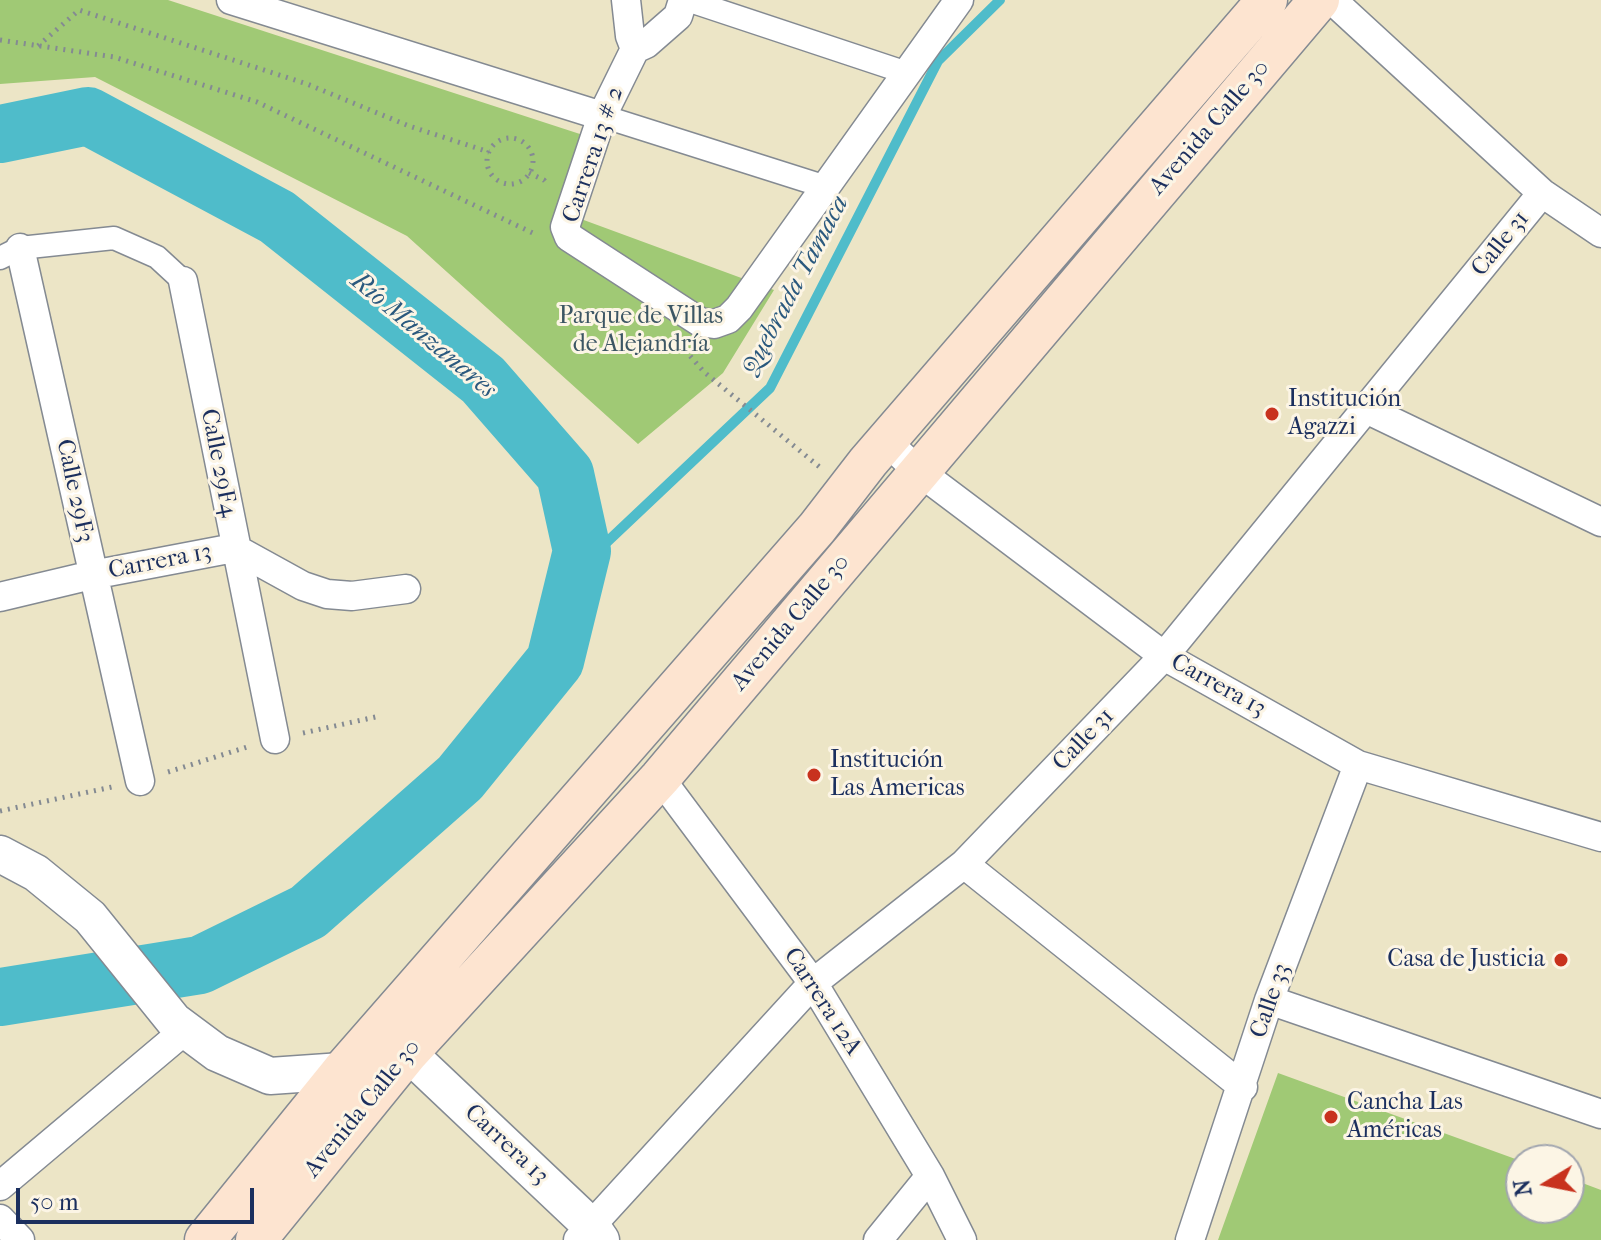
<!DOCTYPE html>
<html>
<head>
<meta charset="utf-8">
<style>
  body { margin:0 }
  #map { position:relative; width:1601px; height:1240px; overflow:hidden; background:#ece5c6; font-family:"IM FELL French Canon",serif }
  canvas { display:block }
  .north { position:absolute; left:1505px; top:1144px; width:80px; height:80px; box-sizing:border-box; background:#fcf5e5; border:2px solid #a2a6af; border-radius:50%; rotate:260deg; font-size:22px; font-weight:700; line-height:32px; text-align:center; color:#1b2f5e }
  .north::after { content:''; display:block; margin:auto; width:28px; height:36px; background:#c8321e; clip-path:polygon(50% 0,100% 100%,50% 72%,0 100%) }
  .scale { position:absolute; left:16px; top:1188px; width:238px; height:36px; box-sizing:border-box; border:4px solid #1b2f5e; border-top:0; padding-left:10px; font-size:24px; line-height:28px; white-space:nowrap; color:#1b2f5e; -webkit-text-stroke:6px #fcf5e5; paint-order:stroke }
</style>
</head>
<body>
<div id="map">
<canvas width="1601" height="1240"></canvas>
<div class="north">N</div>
<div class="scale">50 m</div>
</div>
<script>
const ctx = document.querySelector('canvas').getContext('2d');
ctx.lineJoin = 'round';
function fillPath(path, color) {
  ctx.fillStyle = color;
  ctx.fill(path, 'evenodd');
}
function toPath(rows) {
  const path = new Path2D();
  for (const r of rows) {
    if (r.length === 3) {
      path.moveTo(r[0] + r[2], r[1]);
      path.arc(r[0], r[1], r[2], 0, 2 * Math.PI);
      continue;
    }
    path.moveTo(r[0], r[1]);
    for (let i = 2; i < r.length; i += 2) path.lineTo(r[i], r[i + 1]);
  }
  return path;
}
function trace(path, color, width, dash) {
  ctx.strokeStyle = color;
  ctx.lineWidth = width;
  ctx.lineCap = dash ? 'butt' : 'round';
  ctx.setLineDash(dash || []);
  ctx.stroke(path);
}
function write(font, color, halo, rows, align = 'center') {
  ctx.font = font + ' "IM FELL French Canon",serif';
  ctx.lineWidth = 6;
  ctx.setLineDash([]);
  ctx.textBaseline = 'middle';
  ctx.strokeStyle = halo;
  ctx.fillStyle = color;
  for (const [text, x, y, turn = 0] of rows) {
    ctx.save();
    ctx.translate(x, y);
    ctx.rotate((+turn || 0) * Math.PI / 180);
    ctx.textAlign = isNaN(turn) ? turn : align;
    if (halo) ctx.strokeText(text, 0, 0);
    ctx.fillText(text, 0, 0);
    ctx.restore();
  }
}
const green = toPath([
  [0,0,168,0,583,135,562,212,774,290,723,373,638,444,407,236,95,77,0,84],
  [1278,1073,1521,1161,1521,1208,1569,1208,1569,1178,1601,1190,1601,1240,1218,1240]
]);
const stream = toPath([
  [582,551,607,542,770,388,938,61,1000,0]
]);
const river = toPath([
  [0,134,88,116,277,217,483,380,565,474,582,551,555,661,460,778,308,912,200,965,0,997]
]);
const path = toPath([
  [0,40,114,57,257,102,537,235],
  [38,46,79,10,307,84,409,126,489,152],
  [510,161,23],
  [529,173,544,180,548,185],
  [685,350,704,372,822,469],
  [303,733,380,716],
  [168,772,247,747],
  [0,811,112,787]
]);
const pedestrian = toPath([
  [687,0,907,73],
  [602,116,826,187],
  [0,258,20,248,114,238,157,257,183,281]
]);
const minor = toPath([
  [231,0,602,116],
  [626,0,630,36,635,49],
  [683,0,678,16,646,44,635,49,602,116,565,227,569,237,700,322,714,324,728,319,739,308,959,0],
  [1332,0,1542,193,1601,233],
  [20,248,140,781],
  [183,281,275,739],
  [1366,409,1601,522],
  [886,441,917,470,1164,656,1358,765,1601,837],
  [0,597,92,575,234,548,303,586,327,594,352,596,406,589],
  [660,778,813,983,930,1176,962,1240],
  [964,864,1243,1087],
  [1269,1000,1601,1114],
  [0,1186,184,1031],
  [0,1219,20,1240],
  [578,1240,813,983,964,864,1164,656,1542,193],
  [878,1240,930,1176],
  [1190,1240,1269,1000,1358,765]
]);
const tertiary = toPath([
  [0,854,36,873,90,917,174,1021,217,1053,270,1076,342,1071,408,1053,592,1227,601,1240]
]);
const secondary = toPath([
  [205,1240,342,1071,817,528,868,462,1267,0],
  [256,1240,408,1053,660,778,1319,0]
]);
const markers = [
  [1272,414,8,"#c8321e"],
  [814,775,8,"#c8321e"],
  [1561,960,8,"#c8321e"],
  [1331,1117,8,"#c8321e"]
];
const streetNames = [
  ["Avenida Calle 30",1210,128,-49],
  ["Carrera 13 # 2",594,155,-71],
  ["Calle 31",1501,244,-51],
  ["Calle 29F4",218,463,79],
  ["Calle 29F3",74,491,78],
  ["Carrera 13",160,562,-11],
  ["Avenida Calle 30",791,623,-50],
  ["Carrera 13",1218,686,29],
  ["Calle 31",1084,740,-46],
  ["Calle 33",1271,1001,-71],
  ["Carrera 12A",822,1002,57],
  ["Avenida Calle 30",363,1109,-51],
  ["Carrera 13",506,1145,43]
];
const parkNames = [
  ["Parque de Villas",641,317],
  ["de Alejandría",641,345]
];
const poiNames = [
  ["Institución",1288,400],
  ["Agazzi",1288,428],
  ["Institución",830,761],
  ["Las Americas",830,789],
  ["Casa de Justicia",1545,960,"right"],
  ["Cancha Las",1347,1103],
  ["Américas",1347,1131]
];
const waterNames = [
  ["Quebrada Tamaca",796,286,-62],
  ["Río Manzanares",423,336,40]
];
fillPath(green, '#a0c975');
trace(stream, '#4fbcca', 10);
trace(river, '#4fbcca', 58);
trace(pedestrian, '#848a92', 25);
trace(minor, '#848a92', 31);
trace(tertiary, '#848a92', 39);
trace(secondary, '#848a92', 43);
trace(path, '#848a92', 5, [2, 6]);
trace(pedestrian, '#fff', 22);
trace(minor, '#fff', 28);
trace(tertiary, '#fff', 36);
trace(secondary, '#fde4d0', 40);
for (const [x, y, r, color] of markers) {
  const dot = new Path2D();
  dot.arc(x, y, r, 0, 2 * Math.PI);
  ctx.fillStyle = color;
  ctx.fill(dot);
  trace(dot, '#fcf5e5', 3);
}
write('24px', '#1b2f5e', '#fcf5e5', streetNames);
write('24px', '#3c5664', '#fcf5e5', parkNames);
write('24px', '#1b2f5e', '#fcf5e5', poiNames, 'left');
write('italic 26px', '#2b597e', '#fcf5e5', waterNames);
</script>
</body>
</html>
